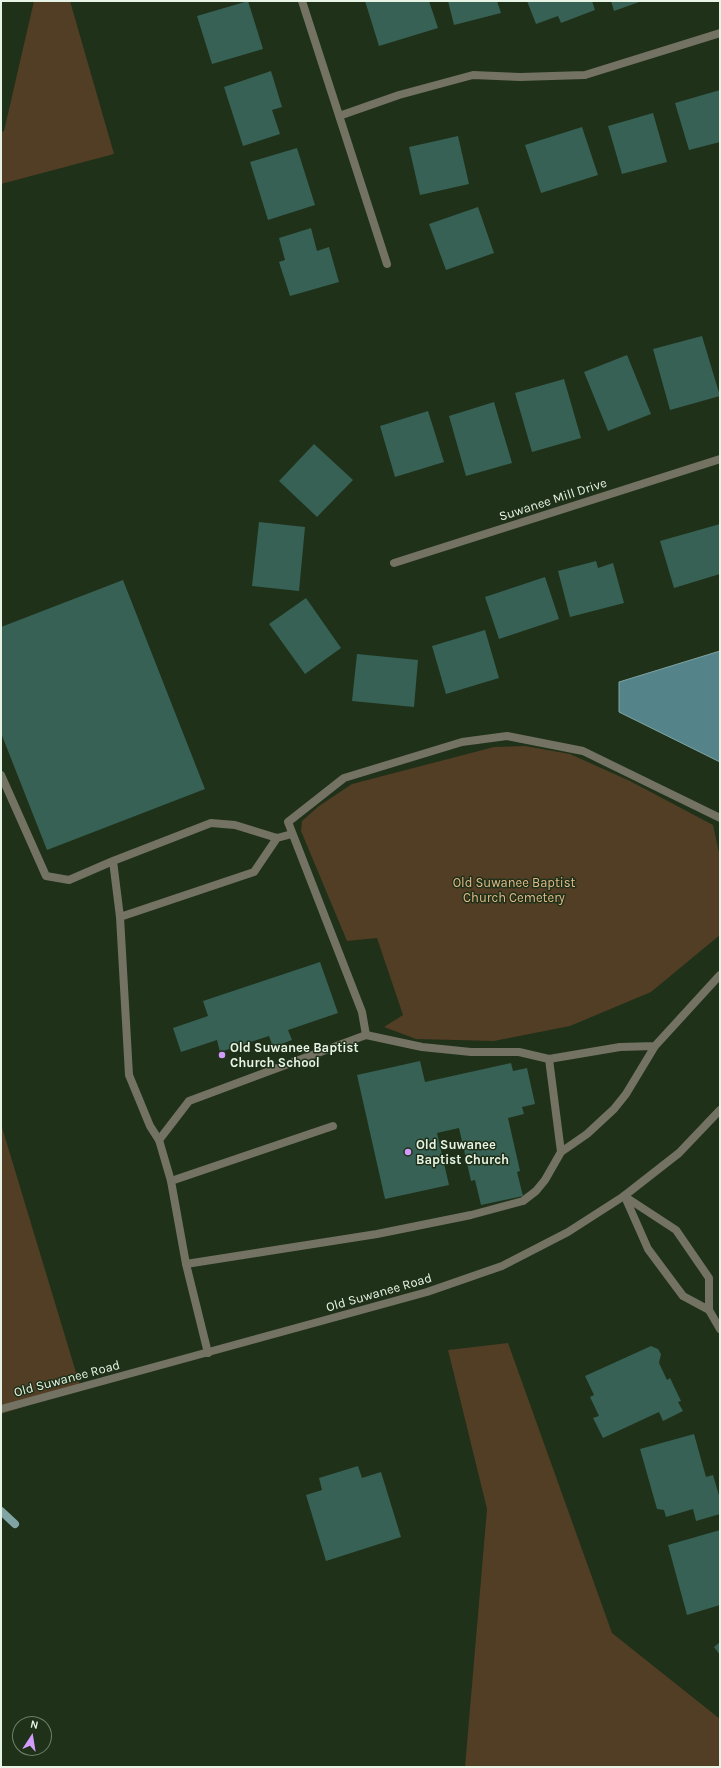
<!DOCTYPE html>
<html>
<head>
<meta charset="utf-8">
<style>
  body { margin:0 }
  #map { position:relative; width:721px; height:1768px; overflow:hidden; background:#1f3119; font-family:Karla,sans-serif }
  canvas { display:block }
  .frame { position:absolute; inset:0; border:2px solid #e7f3e4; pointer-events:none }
  .north { position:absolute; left:12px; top:1716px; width:40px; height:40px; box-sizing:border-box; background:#1f3119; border:1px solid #6f7f6a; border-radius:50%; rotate:12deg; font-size:11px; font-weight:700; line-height:16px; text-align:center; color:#e7f3e4 }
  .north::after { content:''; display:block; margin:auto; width:14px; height:18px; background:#d39cfc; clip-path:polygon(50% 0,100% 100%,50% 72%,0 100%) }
</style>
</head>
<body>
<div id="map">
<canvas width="721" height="1768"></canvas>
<div class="frame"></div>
<div class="north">N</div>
</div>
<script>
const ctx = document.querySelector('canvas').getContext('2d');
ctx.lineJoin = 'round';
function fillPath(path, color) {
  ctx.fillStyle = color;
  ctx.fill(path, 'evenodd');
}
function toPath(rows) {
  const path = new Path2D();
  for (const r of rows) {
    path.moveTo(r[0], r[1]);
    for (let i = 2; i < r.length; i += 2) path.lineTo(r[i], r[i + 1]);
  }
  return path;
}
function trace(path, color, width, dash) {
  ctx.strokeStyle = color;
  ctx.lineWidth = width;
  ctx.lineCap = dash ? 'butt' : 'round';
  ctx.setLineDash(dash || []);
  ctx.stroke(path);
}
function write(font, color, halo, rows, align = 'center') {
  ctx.font = font + ' Karla,sans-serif';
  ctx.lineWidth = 3;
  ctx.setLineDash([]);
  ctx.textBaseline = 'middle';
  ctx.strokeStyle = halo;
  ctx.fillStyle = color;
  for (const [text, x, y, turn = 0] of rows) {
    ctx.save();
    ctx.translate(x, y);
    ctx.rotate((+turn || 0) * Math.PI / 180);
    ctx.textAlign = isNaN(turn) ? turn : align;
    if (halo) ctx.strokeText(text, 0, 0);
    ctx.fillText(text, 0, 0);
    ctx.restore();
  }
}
const green = toPath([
  [34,1,70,1,114,154,1,184,1,132,4,131],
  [525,746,570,754,630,781,713,825,720,857,720,935,651,992,570,1026,494,1041,416,1039,384,1027,403,1015,377,938,347,941,301,831,302,821,319,806,352,784,494,747],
  [1,1124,81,1389,1,1414],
  [508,1343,612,1633,720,1719,720,1767,465,1767,487,1509,448,1350]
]);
const water = toPath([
  [720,651,720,762,619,712,619,682,720,651]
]);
const stream = toPath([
  [1,1511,15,1524]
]);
const building = toPath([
  [248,1,263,49,212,64,197,16],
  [365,1,429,1,438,28,379,46],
  [448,1,497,1,501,13,454,25],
  [527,1,592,1,595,10,561,23,558,16,536,24],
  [611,1,642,1,614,11],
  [271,71,282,107,272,110,280,134,243,146,224,87],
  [720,90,720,142,689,150,675,103],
  [653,113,667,162,622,174,608,126],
  [582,127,598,175,541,193,525,145],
  [458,136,469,184,420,195,409,147],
  [297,148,315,205,268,220,250,162],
  [478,207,494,253,446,270,429,224],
  [311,228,317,251,329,247,339,282,290,296,279,262,285,260,279,238],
  [702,336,720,396,670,410,653,349],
  [627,355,651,414,608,431,584,372],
  [564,379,581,438,532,452,515,393],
  [494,402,512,463,466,476,449,416],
  [428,411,444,462,395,477,380,426],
  [314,444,353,480,317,517,279,481],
  [259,522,305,527,299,591,252,586],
  [720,524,720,574,674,588,660,541],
  [596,561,598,568,613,563,624,603,570,617,558,571],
  [545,577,559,619,499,639,485,597],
  [123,580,205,789,47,850,1,733,1,627],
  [306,598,341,648,305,674,269,624],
  [485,630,499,678,446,694,432,646],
  [357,654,418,660,414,707,352,701],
  [320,962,338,1013,288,1030,292,1040,273,1047,269,1036,220,1052,217,1040,181,1052,173,1028,208,1016,203,1001],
  [420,1061,425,1082,511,1063,513,1071,527,1068,535,1104,522,1107,524,1114,508,1118,520,1171,517,1172,523,1196,481,1205,475,1180,471,1181,459,1128,437,1133,449,1185,385,1199,357,1075],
  [651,1346,658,1349,661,1354,659,1363,667,1380,670,1378,681,1401,678,1402,683,1411,663,1421,659,1412,603,1438,593,1418,599,1416,590,1397,594,1395,585,1376],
  [694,1434,706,1477,713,1475,720,1499,720,1514,696,1521,693,1509,666,1517,664,1510,657,1509,640,1449],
  [358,1466,362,1478,381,1472,401,1537,326,1561,306,1495,322,1490,319,1478],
  [720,1530,720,1605,687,1615,668,1545],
  [720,1642,720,1655,714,1647]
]);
const service = toPath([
  [1,775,46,876,69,880,113,861],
  [120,917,254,872,277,838],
  [366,1035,422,1047,471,1052,519,1052,549,1059],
  [655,1046,620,1047,549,1059,561,1152,587,1134,614,1109,626,1094,655,1046,720,975],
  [159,1140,150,1126,129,1075,120,917,113,861,211,823,235,825,277,838,292,834],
  [171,1181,333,1126],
  [186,1264,377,1234,471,1215,523,1201,536,1191,545,1180,561,1152]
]);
const minor = toPath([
  [302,1,387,264],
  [339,116,399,95,473,75,520,77,585,75,720,33],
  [394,563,720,459],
  [624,1196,676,1230,709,1278,709,1310,720,1329],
  [625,1197,648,1249,683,1296,709,1310],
  [208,1353,186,1264,171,1181,159,1140,189,1101,366,1035,362,1012,288,822,344,778,462,742,507,736,583,751,720,818]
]);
const tertiary = toPath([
  [1,1409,427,1292,502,1266,568,1232,624,1196,679,1153,720,1110]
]);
const markers = [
  [222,1055,4,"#d39cfc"],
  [408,1152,4,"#d39cfc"]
];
const streetNames = [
  ["Suwanee Mill Drive",553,500,-18],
  ["Old Suwanee Road",379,1293,-16],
  ["Old Suwanee Road",67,1379,-15]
];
const parkNames = [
  ["Old Suwanee Baptist",514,883],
  ["Church Cemetery",514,898]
];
const poiNames = [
  ["Old Suwanee Baptist",230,1048],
  ["Church School",230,1063],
  ["Old Suwanee",416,1145],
  ["Baptist Church",416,1160]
];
fillPath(green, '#523d25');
fillPath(water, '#55838a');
trace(water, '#81a5a5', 1);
trace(stream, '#81a5a5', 8);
fillPath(building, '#376155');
trace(service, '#737263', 8);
trace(minor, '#737263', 8);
trace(tertiary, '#737263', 8);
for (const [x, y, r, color] of markers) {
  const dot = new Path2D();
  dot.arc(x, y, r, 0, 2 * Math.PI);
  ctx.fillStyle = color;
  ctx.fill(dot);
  trace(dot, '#1f3119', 1.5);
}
write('13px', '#e7f3e4', '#1f3119', streetNames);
write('13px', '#e4b988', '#1f3119', parkNames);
write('bold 13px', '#e7f3e4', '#1f3119', poiNames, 'left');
</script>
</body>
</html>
